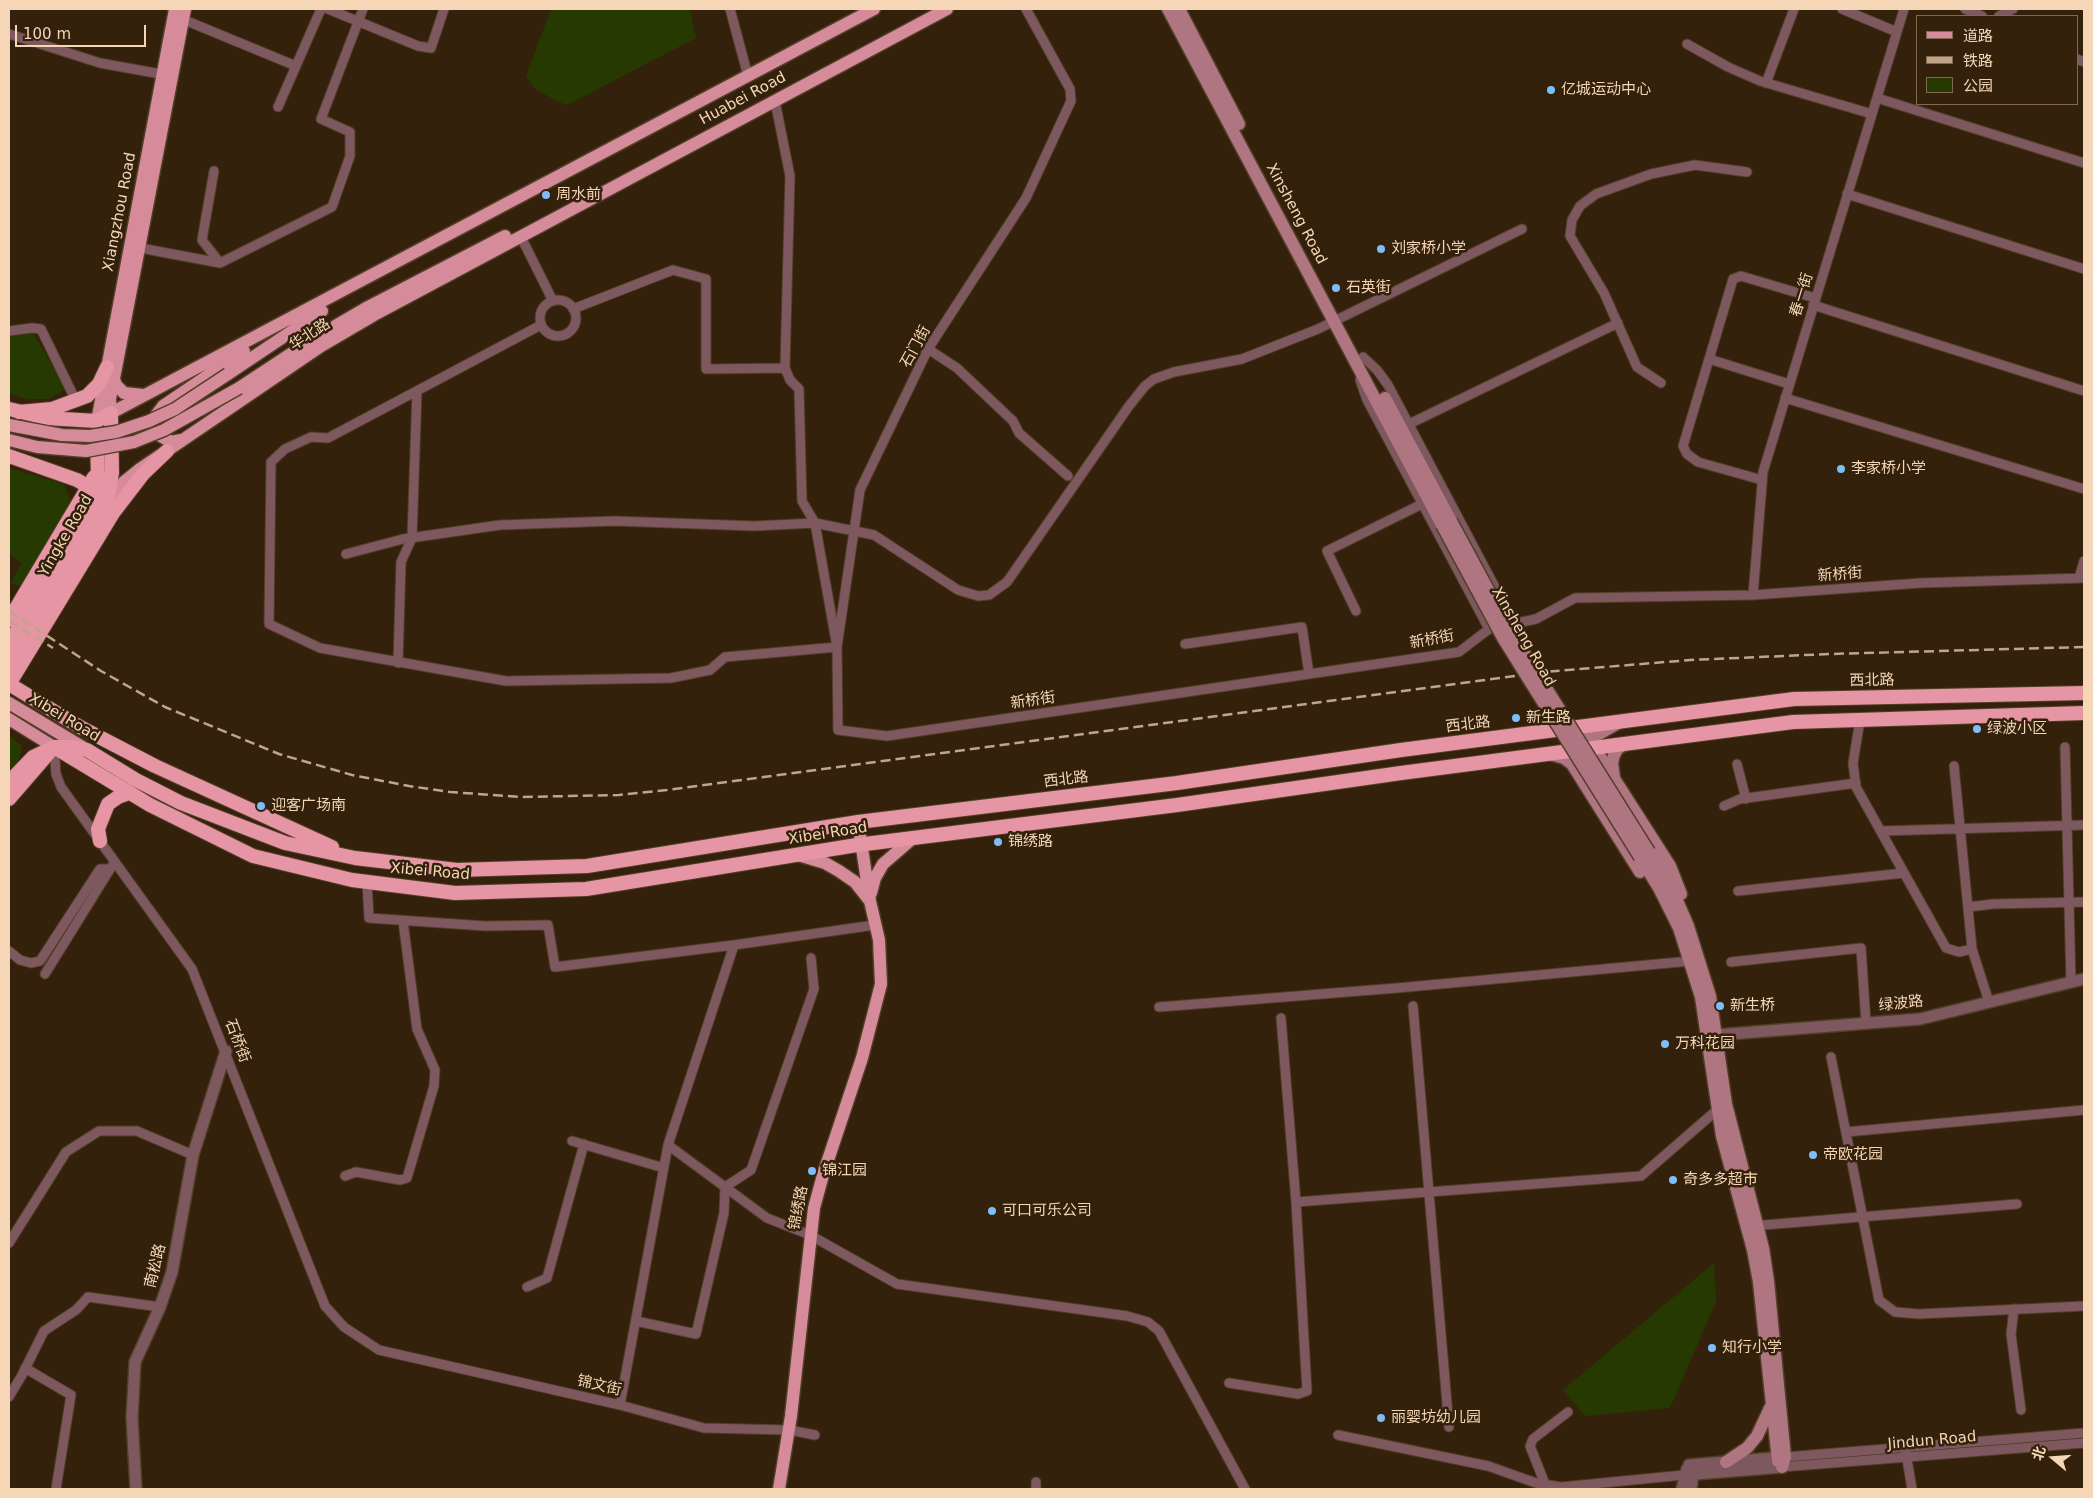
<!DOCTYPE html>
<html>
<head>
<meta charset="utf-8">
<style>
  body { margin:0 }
  #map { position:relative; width:2093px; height:1498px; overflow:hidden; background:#33210c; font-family:"DejaVu Sans","Noto Sans SC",sans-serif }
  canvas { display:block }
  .frame { position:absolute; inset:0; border:10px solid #f5d6b7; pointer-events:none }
  .legend { position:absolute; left:1916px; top:15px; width:162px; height:90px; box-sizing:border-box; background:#33210c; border:1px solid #816950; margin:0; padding:6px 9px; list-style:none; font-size:15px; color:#f5d6b7 }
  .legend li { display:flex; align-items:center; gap:10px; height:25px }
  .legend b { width:25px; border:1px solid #816950 }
  .north { position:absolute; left:2028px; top:1433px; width:50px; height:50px; -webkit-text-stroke:4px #33210c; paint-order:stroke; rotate:288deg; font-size:14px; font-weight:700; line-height:20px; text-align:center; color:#f5d6b7 }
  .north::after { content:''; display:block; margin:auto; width:18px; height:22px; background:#f5d6b7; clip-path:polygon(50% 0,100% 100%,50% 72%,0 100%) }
  .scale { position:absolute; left:15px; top:25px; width:131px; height:22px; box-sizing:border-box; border:2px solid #f5d6b7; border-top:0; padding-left:6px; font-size:15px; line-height:18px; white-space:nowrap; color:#f5d6b7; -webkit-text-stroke:4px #33210c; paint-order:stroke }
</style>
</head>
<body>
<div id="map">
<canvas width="2093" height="1498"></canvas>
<div class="frame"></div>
<ul class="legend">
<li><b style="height:6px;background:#d58b99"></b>道路</li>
<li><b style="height:6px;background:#c1a589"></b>铁路</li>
<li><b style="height:14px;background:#263900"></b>公园</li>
</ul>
<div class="north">北</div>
<div class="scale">100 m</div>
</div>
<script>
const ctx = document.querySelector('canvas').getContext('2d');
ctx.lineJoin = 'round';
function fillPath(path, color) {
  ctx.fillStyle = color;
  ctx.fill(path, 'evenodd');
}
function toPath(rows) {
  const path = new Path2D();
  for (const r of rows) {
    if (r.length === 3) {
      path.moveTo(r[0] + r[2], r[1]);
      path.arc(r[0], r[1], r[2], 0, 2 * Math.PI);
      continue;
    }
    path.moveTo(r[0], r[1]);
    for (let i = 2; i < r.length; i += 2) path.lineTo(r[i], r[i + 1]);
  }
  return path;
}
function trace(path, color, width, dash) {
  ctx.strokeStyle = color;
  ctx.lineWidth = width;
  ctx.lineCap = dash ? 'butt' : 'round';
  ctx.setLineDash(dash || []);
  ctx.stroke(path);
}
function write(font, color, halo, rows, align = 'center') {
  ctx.font = font + ' "DejaVu Sans","Noto Sans SC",sans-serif';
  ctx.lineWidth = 5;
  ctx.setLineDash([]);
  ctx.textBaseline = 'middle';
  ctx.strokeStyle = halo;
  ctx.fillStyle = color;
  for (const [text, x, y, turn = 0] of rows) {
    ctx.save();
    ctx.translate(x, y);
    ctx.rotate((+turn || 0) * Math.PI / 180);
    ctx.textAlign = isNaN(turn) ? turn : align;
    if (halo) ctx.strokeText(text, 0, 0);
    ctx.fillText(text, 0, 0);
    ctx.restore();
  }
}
const green = toPath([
  [551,9,690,9,696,38,567,105,556,101,534,88,526,76],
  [33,333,66,388,50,399,27,399,9,394,9,337],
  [9,468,64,484,72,505,24,588,11,583,21,563,9,554],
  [9,735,22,746,21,753,17,763,9,772],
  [1714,1263,1716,1302,1670,1408,1585,1416,1563,1390]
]);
const minor = toPath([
  [328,9,418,46,431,48,444,9],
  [730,9,748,76],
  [1026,9,1070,89,1071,101,1026,198,928,349,860,490,837,647,838,730,887,736,1459,652,1489,629,1536,619,1575,598,1753,595,1921,583,2084,578],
  [1842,9,1897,32],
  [1965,9,1982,16],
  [1999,16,2013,9],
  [182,19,296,66],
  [9,34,100,63,166,75],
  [1687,44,1728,67,1760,81,1872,114],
  [2077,59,2084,62],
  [1766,83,1794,9],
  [1877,98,2084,163],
  [278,107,321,9],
  [214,171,202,240,220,263],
  [1847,194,2084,269],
  [521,237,553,301],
  [135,247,220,263,332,207,350,156,350,132,321,119,363,9],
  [558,318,18],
  [1813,305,2084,391],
  [573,309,673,270,706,279,706,369,785,368],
  [541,325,328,438,311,437,285,449,271,462,269,624,320,648,506,681,671,678,710,670,725,657,837,647,815,523,802,501,799,389,790,380,785,368,790,176,775,101],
  [9,331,32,328,41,329,76,401],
  [928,349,957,368,1013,421,1019,433,1068,476],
  [1363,357,1377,370,1388,385,1515,625],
  [1709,359,1789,384],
  [1360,380,1367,400,1489,629],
  [1661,383,1637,367,1604,293,1570,236,1572,220,1580,206,1596,194,1651,174,1695,165,1747,172],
  [1785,398,2084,489],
  [1409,424,1618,323],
  [1762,480,1698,462,1687,454,1683,446,1733,279,1741,276,1815,298],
  [346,554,403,539,500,525,615,521,754,526,815,523,874,535,958,590,978,596,989,595,1007,582,1129,406,1145,386,1154,379,1174,372,1242,359,1318,329,1522,229],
  [2079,578,2084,561],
  [1753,595,1763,472,1904,9],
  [1356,611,1327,551,1422,504],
  [1185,644,1302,627,1309,674],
  [398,663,401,562,412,538,417,391],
  [1860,720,1853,763,1856,787,1946,948,1959,952,1972,949],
  [54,747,56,774,61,787,192,969,325,1306,344,1327,379,1350,620,1405,704,1428,789,1430,815,1435],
  [2065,747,2071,982],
  [1737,764,1746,799],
  [1954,766,1972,949,1989,1002],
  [1724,806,1740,799,1856,783],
  [1881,831,2084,825],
  [367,882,369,918,485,926,548,925,555,967,734,945,875,925],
  [1738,891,1904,873],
  [1968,907,1993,904,2084,902],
  [9,951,20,960,31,963,40,961,100,869,110,869],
  [1731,962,1861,948,1866,1023],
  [45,974,112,866],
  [1413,1006,1449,1427],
  [1159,1007,1397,988,1691,961],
  [1831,1057,1879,1300,1895,1312,1919,1314,2084,1306],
  [1846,1132,2084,1110],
  [572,1141,664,1168],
  [668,1145,767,1218,810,1235,897,1284,1127,1316,1148,1322,1159,1331,1245,1489],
  [345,1176,356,1172,400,1180,407,1178,434,1086,435,1070,417,1029,403,921],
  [1296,1202,1641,1176,1717,1110],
  [1752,1226,2017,1204],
  [9,1243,66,1152,99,1131,137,1131,193,1155],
  [527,1287,547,1278,584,1144],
  [2014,1309,2011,1334,2021,1410],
  [636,1321,696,1334,724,1213,725,1187,751,1170,814,989,811,958],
  [25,1368,71,1395,56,1489],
  [1229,1383,1298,1394,1307,1391,1296,1202,1281,1018],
  [9,1397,22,1375,44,1331,76,1310,88,1297,160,1307],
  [620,1405,668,1145,734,945],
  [1338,1435,1488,1466,1536,1483,1561,1487,1684,1475],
  [1906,1453,1912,1489],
  [1785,1457,2084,1433],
  [1782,1467,2084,1443],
  [1036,1482,1036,1489],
  [1545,1484,1530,1446,1533,1439,1568,1412]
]);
const tertiary = toPath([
  [1716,1035,1920,1019,2084,979],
  [1689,1465,1785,1457],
  [1684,1475,1782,1467],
  [136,1489,132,1418,135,1362,160,1307,172,1272,193,1155,226,1051],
  [1682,1489,1687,1469],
  [1691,1489,1693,1474,1691,1469]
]);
const secondary = toPath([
  [1168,9,1442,525],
  [1179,9,1239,124],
  [1385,398,1451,521],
  [1581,727,1670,866,1681,894],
  [1583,743,1618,723],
  [1550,754,1564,758,1572,764,1640,872],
  [1614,777,1612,763,1614,755,1618,748,1628,743],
  [1649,852,1678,903,1688,926,1710,996,1726,1104,1763,1248,1768,1281,1785,1457,1782,1467],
  [1640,857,1659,888,1679,928,1701,997,1722,1136,1753,1250,1759,1282,1778,1461],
  [1726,1462,1747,1448,1757,1436,1770,1408]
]);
const primary = toPath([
  [185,9,110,399,111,413,874,9],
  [228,374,322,311],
  [114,379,116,385,124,393,143,395],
  [239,388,315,338,368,307,505,236],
  [97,421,175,9],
  [181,440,171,442,159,435,155,425,157,414,163,406,244,351],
  [106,503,124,482,140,469,321,346,374,315,947,9],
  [9,703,84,748],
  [9,719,54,747],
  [798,855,825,863,839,871,855,882,870,901],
  [871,893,875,878,883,864,913,838],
  [779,1489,791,1416,814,1208,823,1175,862,1058,881,984,879,940,870,901,858,822]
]);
const trunk = toPath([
  [9,409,46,418,97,421],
  [19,412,52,409,87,396,99,384,107,367],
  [9,456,77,480,89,487,92,495],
  [9,620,94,477],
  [9,644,88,514,98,479,97,437],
  [9,663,103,507,108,496,112,473,111,413,97,421],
  [9,684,80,727,155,766,332,847],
  [9,684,113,513,143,474,167,451],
  [9,782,33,757,54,747,74,747,87,750,136,780,181,803,285,843,355,858,457,870,587,866,858,822,1177,783,1401,750,1794,699,2084,693],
  [9,799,54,747,150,805,253,856,352,880,455,893,586,889,857,845,1177,805,1401,773,1793,722,2084,713],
  [100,841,98,829,108,804,118,797,129,793]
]);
const rail = toPath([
  [9,611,101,671,165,707,279,754,352,775,409,786,450,792,522,797,619,795,667,790,1544,672,1690,660,1830,654,2084,647],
  [9,621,53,648]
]);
const secondaryBridge = toPath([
  [1451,521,1512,634,1649,852],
  [1442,525,1503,638,1640,857]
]);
const primaryBridge = toPath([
  [9,425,62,435,90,436,116,432,149,421,175,409,228,374],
  [9,440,37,447,86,451,134,442,164,430,239,388]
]);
const markers = [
  [1551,90,5,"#7dbef9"],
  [546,195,5,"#7dbef9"],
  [1381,249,5,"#7dbef9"],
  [1336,288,5,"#7dbef9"],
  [1841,469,5,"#7dbef9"],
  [1516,718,5,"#7dbef9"],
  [1977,729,5,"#7dbef9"],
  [261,806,5,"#7dbef9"],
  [998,842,5,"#7dbef9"],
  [1720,1006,5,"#7dbef9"],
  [1665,1044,5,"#7dbef9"],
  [1813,1155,5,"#7dbef9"],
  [812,1171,5,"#7dbef9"],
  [1673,1180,5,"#7dbef9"],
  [992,1211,5,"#7dbef9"],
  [1712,1348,5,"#7dbef9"],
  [1381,1418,5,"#7dbef9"]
];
const poiNames = [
  ["亿城运动中心",1561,90],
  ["周水前",556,195],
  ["刘家桥小学",1391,249],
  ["石英街",1346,288],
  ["李家桥小学",1851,469],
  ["新生路",1526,718],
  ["绿波小区",1987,729],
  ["迎客广场南",271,806],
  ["锦绣路",1008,842],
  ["新生桥",1730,1006],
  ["万科花园",1675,1044],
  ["帝欧花园",1823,1155],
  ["锦江园",822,1171],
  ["奇多多超市",1683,1180],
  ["可口可乐公司",1002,1211],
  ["知行小学",1722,1348],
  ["丽婴坊幼儿园",1391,1418]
];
const streetNames = [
  ["Huabei Road",743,99,-28],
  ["Xiangzhou Road",120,212,-79],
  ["Xinsheng Road",1296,214,62],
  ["春一街",1802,295,-73],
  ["华北路",310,335,-33],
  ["石门街",916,347,-61],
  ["Yingke Road",66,536,-60],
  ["新桥街",1840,575,-4],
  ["Xinsheng Road",1523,637,60],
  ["新桥街",1432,640,-11],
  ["西北路",1872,681,-1],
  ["新桥街",1033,701,-8],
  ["Xibei Road",64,718,31],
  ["西北路",1468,725,-7],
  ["西北路",1066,780,-7],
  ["Xibei Road",828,834,-9],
  ["Xibei Road",430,872,5],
  ["绿波路",1901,1004,-6],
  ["石桥街",237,1041,69],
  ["锦绣路",799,1208,-79],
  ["南松路",156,1266,-76],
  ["锦文街",599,1386,13],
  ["Jindun Road",1932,1441,-5]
];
fillPath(green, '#263900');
trace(minor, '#523e27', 11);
trace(tertiary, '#523e27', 14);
trace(secondary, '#523e27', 15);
trace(primary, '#523e27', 15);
trace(trunk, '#523e27', 16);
trace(minor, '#7d595f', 9);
trace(tertiary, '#7d595f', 11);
trace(secondary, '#af7580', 12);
trace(primary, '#d58b99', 12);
trace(trunk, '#e695a4', 14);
trace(rail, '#c1a589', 2.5, [10, 5]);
trace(secondaryBridge, '#523e27', 15, []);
trace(primaryBridge, '#523e27', 15, []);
trace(secondaryBridge, '#af7580', 12);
trace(primaryBridge, '#d58b99', 12);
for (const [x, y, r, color] of markers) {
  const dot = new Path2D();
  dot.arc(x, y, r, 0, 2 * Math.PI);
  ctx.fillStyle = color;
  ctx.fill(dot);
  trace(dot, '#33210c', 2);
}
write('15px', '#f5d6b7', '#33210c', poiNames, 'left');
write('15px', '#f5d6b7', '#33210c', streetNames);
</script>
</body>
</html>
